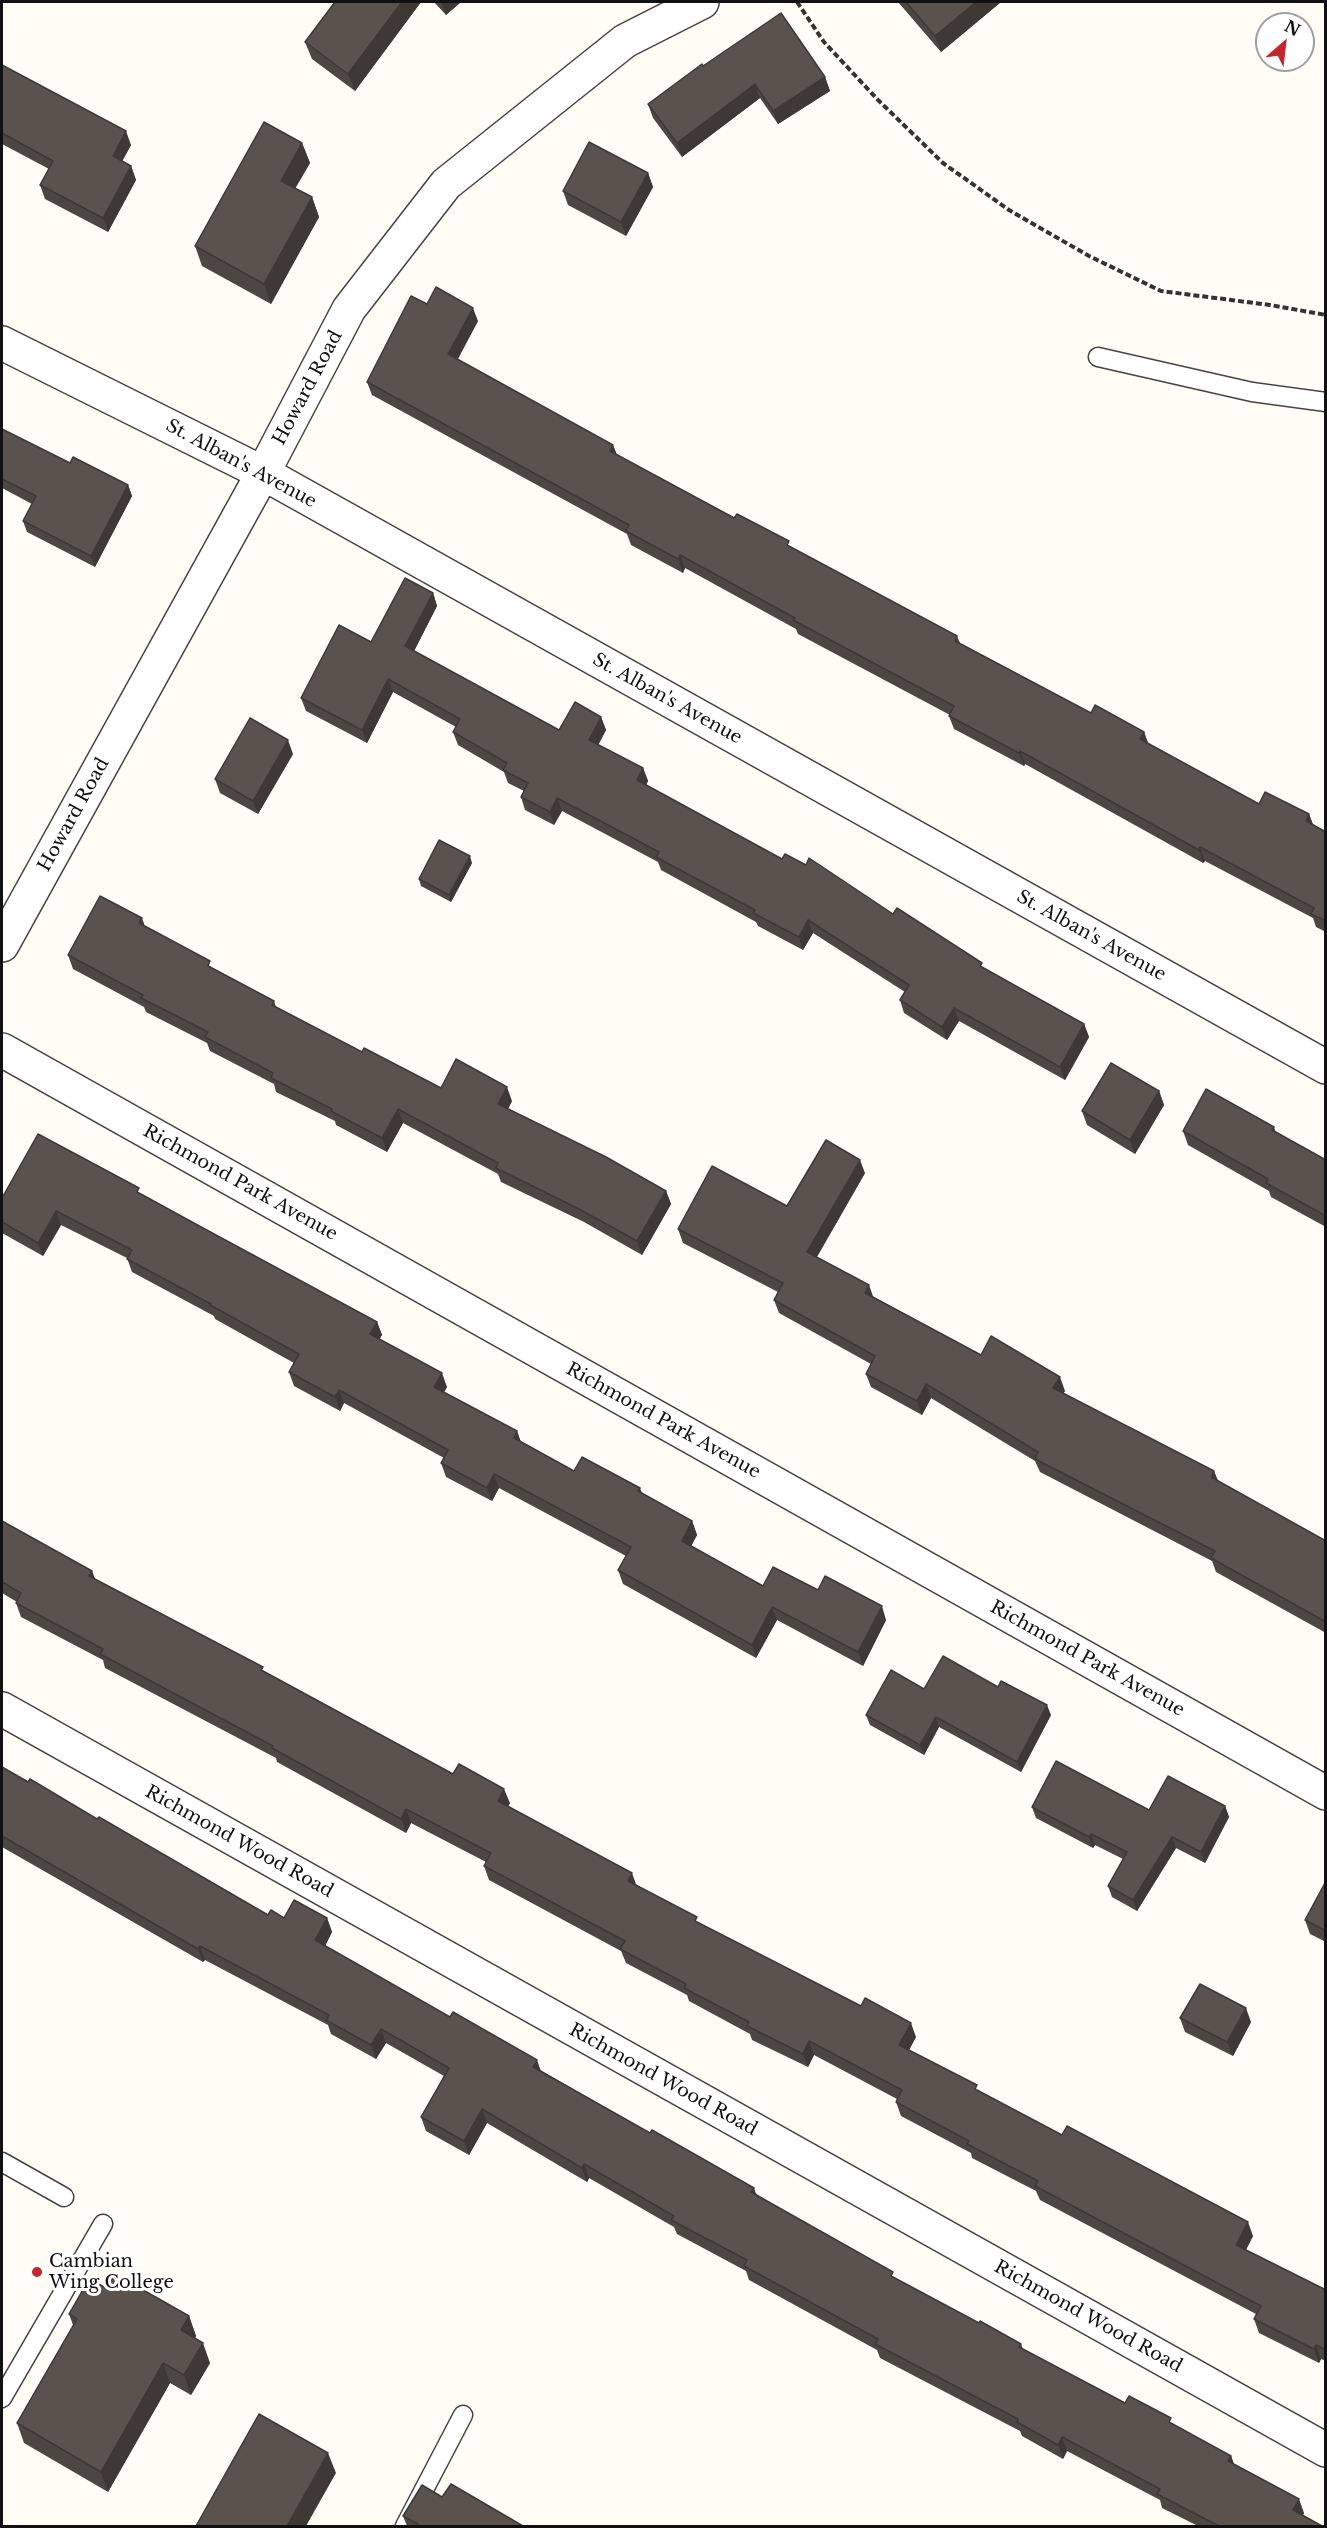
<!DOCTYPE html>
<html>
<head>
<meta charset="utf-8">
<style>
  body { margin:0 }
  #map { position:relative; width:1327px; height:2528px; overflow:hidden; background:#fffdf5; font-family:"Libre Baskerville",serif }
  canvas { display:block }
  .frame { position:absolute; inset:0; border:3px solid #111; pointer-events:none }
  .north { position:absolute; left:1255px; top:12px; width:60px; height:60px; box-sizing:border-box; background:#fff; border:2px solid #a0a0a0; border-radius:50%; rotate:28deg; font-size:16px; font-weight:700; line-height:24px; text-align:center; color:#111 }
  .north::after { content:''; display:block; margin:auto; width:21px; height:27px; background:#c4262e; clip-path:polygon(50% 0,100% 100%,50% 72%,0 100%) }
</style>
</head>
<body>
<div id="map">
<canvas width="1327" height="2528"></canvas>
<div class="frame"></div>
<div class="north">N</div>
</div>
<script>
const ctx = document.querySelector('canvas').getContext('2d');
ctx.lineJoin = 'round';
function toPath(rows) {
  const path = new Path2D();
  for (const r of rows) {
    path.moveTo(r[0], r[1]);
    for (let i = 2; i < r.length; i += 2) path.lineTo(r[i], r[i + 1]);
  }
  return path;
}
function trace(path, color, width, dash) {
  ctx.strokeStyle = color;
  ctx.lineWidth = width;
  ctx.lineCap = dash ? 'butt' : 'round';
  ctx.setLineDash(dash || []);
  ctx.stroke(path);
}
function fillPath(path, color) {
  ctx.fillStyle = color;
  ctx.fill(path, 'evenodd');
}
function write(font, color, halo, rows, align = 'center') {
  ctx.font = font + ' "Libre Baskerville",serif';
  ctx.lineWidth = 6;
  ctx.setLineDash([]);
  ctx.textBaseline = 'middle';
  ctx.strokeStyle = halo;
  ctx.fillStyle = color;
  for (const [text, x, y, turn = 0] of rows) {
    ctx.save();
    ctx.translate(x, y);
    ctx.rotate((+turn || 0) * Math.PI / 180);
    ctx.textAlign = isNaN(turn) ? turn : align;
    if (halo) ctx.strokeText(text, 0, 0);
    ctx.fillText(text, 0, 0);
    ctx.restore();
  }
}
const path = toPath([
  [797,2,824,42,878,100,943,163,1009,210,1089,256,1161,291,1270,305,1326,315]
]);
const service = toPath([
  [1098,357,1252,392,1326,402],
  [2,2162,64,2197],
  [2,2398,103,2224],
  [405,2526,463,2415]
]);
const minor = toPath([
  [2,343,263,473,1326,1067],
  [2,945,263,473,349,309,446,184,625,41,702,2],
  [2,1050,1326,1793],
  [2,1709,1326,2450]
]);
const wall = toPath([
  [335,2,421,2,355,91,312,59,305,42],
  [434,2,461,2,446,15],
  [898,2,1001,2,941,52],
  [2,65,131,145,122,161,131,166,136,180,108,232,45,199,40,185,49,169,2,144],
  [703,66,825,77,830,91,778,124,760,98,682,157,653,118,648,104],
  [302,143,310,163,295,188,312,197,319,217,271,304,202,266,195,246],
  [648,173,653,187,626,236,568,205,563,191],
  [427,304,478,321,458,359,613,445,617,455,957,636,960,643,1091,713,1144,732,1148,744,1259,804,1309,814,1313,825,1326,832,1326,932,1316,927,1313,918,1205,861,1203,863,1025,764,1024,766,954,729,949,716,950,715,798,634,796,629,685,568,683,573,631,545,627,534,372,395,367,382],
  [2,429,70,463,128,485,132,496,95,567,27,532,23,521,32,504,2,488],
  [433,593,437,606,414,651,559,730,601,717,606,730,598,745,643,768,648,781,646,785,782,859,893,914,984,969,1084,1024,1089,1037,1065,1080,959,1021,947,1040,904,1013,900,1000,905,992,813,933,803,950,758,926,756,922,661,870,658,862,562,811,554,825,525,810,521,797,524,791,508,783,504,772,458,745,453,732,456,727,393,692,367,743,306,711,301,698],
  [293,754,258,814,220,793,215,779],
  [472,863,451,902,421,886,419,879],
  [145,926,213,968,274,1001,276,1007,362,1052,441,1088,512,1101,508,1109,666,1191,671,1204,642,1255,584,1222,501,1182,498,1174,403,1123,387,1152,336,1125,335,1121,276,1092,274,1084,210,1051,207,1043,146,1012,144,1007,73,969,68,955],
  [1159,1091,1164,1105,1135,1154,1087,1125,1082,1111],
  [1274,1127,1276,1133,1326,1160,1326,1227,1271,1197,1269,1191,1188,1145,1183,1131],
  [865,1173,817,1257,874,1297,981,1355,1065,1391,1063,1393,1214,1471,1218,1481,1326,1541,1326,1633,1216,1572,1212,1561,1040,1472,1035,1461,931,1398,922,1415,871,1387,866,1374,871,1364,779,1313,774,1300,778,1292,683,1243,678,1229,787,1206],
  [142,1194,203,1228,377,1322,382,1335,379,1339,447,1387,444,1392,517,1431,521,1443,574,1471,640,1488,642,1493,692,1521,697,1535,691,1546,763,1586,818,1590,886,1620,863,1666,777,1620,756,1658,623,1584,618,1570,626,1556,499,1488,492,1501,446,1477,441,1463,444,1458,344,1403,340,1411,294,1386,289,1372,294,1363,215,1319,214,1316,132,1272,127,1258,61,1225,43,1256,2,1233,2,1198],
  [2,1521,92,1571,95,1579,453,1774,510,1803,508,1806,699,1923,916,2037,909,2050,979,2092,1253,2236,1246,2250,1326,2290,1326,2361,1321,2359,1319,2363,1259,2333,1254,2319,1256,2314,1040,2200,1036,2191,972,2158,971,2153,901,2116,896,2102,897,2099,814,2055,808,2067,752,2040,750,2034,689,2001,687,1995,626,1963,621,1951,489,1880,484,1866,486,1862,411,1823,406,1833,277,1762,276,1758,105,1668,103,1660,21,1617,16,1603,17,1602,2,1593],
  [998,1687,1051,1715,1021,1772,939,1727,924,1755,870,1725,866,1715,924,1689],
  [2,1767,97,1819,268,1915,284,1918,327,1918,332,1932,325,1946,757,2195,896,2279,979,2323,1021,2344,1023,2349,1125,2403,1173,2424,1231,2456,1234,2464,1304,2513,1303,2515,1322,2526,1198,2526,1162,2508,1160,2500,1067,2451,1063,2459,1022,2436,1020,2431,880,2358,877,2350,749,2280,746,2271,677,2234,674,2227,589,2178,587,2182,487,2123,469,2155,426,2131,421,2117,444,2076,386,2043,376,2059,331,2034,328,2025,205,1960,203,1962,2,1847],
  [1225,1806,1229,1817,1205,1863,1176,1848,1137,1911,1112,1897,1108,1886,1123,1859,1095,1845,1093,1848,1036,1818,1032,1807,1149,1810],
  [1326,1881,1326,1942,1310,1934,1305,1920],
  [1180,2018,1251,2022,1233,2056,1185,2032],
  [106,2288,189,2316,196,2336,195,2338,210,2363,191,2395,170,2383,108,2492,24,2443,17,2423,73,2325,69,2314],
  [442,2497,523,2526,407,2526,403,2516]
]);
const shadedWall = toPath([
  [402,2,421,2,355,91,348,74],
  [441,2,461,2,446,15],
  [976,2,1001,2,941,52,935,36],
  [825,77,830,91,778,124,773,111],
  [755,84,760,98,682,157,677,143],
  [126,131,131,145,118,169,113,156],
  [302,143,310,163,288,201,281,181],
  [131,166,136,180,108,232,103,218],
  [648,173,653,187,626,236,621,222],
  [312,197,319,217,271,304,264,284],
  [473,308,478,321,453,367,448,354],
  [613,445,618,458,610,451],
  [128,485,132,496,95,567,91,556],
  [680,555,685,568,683,573,678,559],
  [433,593,437,606,410,659,405,646],
  [388,679,393,692,367,743,362,730],
  [601,717,606,730,594,753,589,740],
  [1144,732,1149,745,1140,739],
  [288,740,293,754,258,814,253,801],
  [1020,751,1025,764,1024,766,1019,753],
  [643,768,648,781,642,793,637,780],
  [557,798,562,811,554,825,550,812],
  [1309,814,1314,827,1306,821],
  [1200,847,1205,861,1203,863,1199,850],
  [470,856,472,863,451,902,449,895],
  [142,918,147,932,139,923],
  [808,920,813,933,803,950,799,937],
  [954,1008,959,1021,947,1040,942,1027],
  [1084,1024,1089,1037,1065,1080,1060,1067],
  [507,1087,512,1101,503,1118,498,1104],
  [1159,1091,1164,1105,1135,1154,1130,1140],
  [398,1109,403,1123,387,1152,382,1138],
  [860,1160,865,1173,812,1265,807,1252],
  [666,1191,671,1204,642,1255,637,1241],
  [56,1211,61,1225,43,1256,38,1243],
  [869,1285,874,1299,865,1293],
  [377,1322,382,1335,375,1347,370,1334],
  [442,1373,447,1387,439,1401,434,1387],
  [1060,1377,1065,1391,1058,1401,1053,1388],
  [926,1384,931,1398,922,1415,917,1401],
  [339,1390,344,1403,340,1411,335,1397],
  [517,1431,522,1445,514,1438],
  [1214,1471,1219,1484,1211,1477],
  [494,1474,499,1488,492,1501,487,1488],
  [692,1521,697,1535,687,1554,682,1541],
  [92,1571,97,1585,89,1576],
  [882,1606,886,1620,863,1666,858,1652],
  [772,1607,777,1620,756,1658,752,1645],
  [1047,1705,1051,1715,1021,1772,1017,1762],
  [936,1717,939,1727,924,1755,920,1745],
  [504,1789,510,1803,503,1815,498,1801],
  [1225,1806,1229,1817,1205,1863,1201,1852],
  [406,1809,411,1823,406,1833,401,1819],
  [1091,1834,1095,1845,1093,1848,1089,1837],
  [1172,1837,1176,1848,1137,1911,1133,1900],
  [632,1873,637,1887,628,1881],
  [327,1918,332,1932,321,1954,315,1940],
  [200,1946,205,1960,203,1962,198,1949],
  [1246,2008,1251,2022,1233,2056,1227,2042],
  [911,2023,916,2037,904,2059,899,2045],
  [381,2029,386,2043,376,2059,371,2045],
  [809,2041,814,2055,808,2067,803,2054],
  [537,2060,542,2074,533,2067],
  [482,2109,487,2123,469,2155,464,2141],
  [584,2164,589,2178,587,2182,582,2168],
  [754,2188,759,2202,751,2192],
  [1248,2222,1253,2236,1241,2259,1236,2245],
  [189,2316,196,2336,188,2350,181,2330],
  [203,2343,210,2363,191,2395,184,2375],
  [1316,2345,1321,2359,1319,2363,1314,2349],
  [163,2363,170,2383,108,2492,101,2472],
  [1062,2437,1067,2451,1063,2459,1058,2445],
  [328,2453,336,2473,306,2526,287,2526],
  [1231,2456,1236,2470,1228,2461],
  [1299,2499,1304,2513,1298,2524,1293,2510]
]);
const building = toPath([
  [335,2,402,2,348,74,305,42,335,2],
  [906,2,976,2,935,36,906,2],
  [781,13,825,77,773,111,755,84,677,143,648,104,702,64,703,66,781,13],
  [2,65,126,131,113,156,131,166,103,218,40,185,53,161,2,133,2,65],
  [264,122,302,143,281,181,312,197,264,284,195,246,264,122],
  [589,142,648,173,621,222,563,191,589,142],
  [436,287,473,308,448,354,613,445,610,451,734,518,737,514,789,541,787,545,957,636,955,641,1091,713,1095,705,1144,732,1140,739,1259,804,1265,792,1309,814,1306,821,1326,832,1326,921,1311,914,1314,908,1200,847,1199,850,1020,751,1019,753,949,716,954,706,793,620,795,618,680,555,678,559,626,531,629,525,367,382,411,296,427,304,436,287],
  [2,429,70,463,73,457,128,485,91,556,23,521,36,496,2,479,2,429],
  [405,578,433,593,405,646,559,730,575,702,601,717,589,740,643,768,637,780,782,859,785,854,806,865,809,858,893,914,897,908,982,963,980,966,1084,1024,1060,1067,954,1008,942,1027,900,1000,909,985,808,920,799,937,753,913,755,910,656,857,659,852,557,798,550,812,521,797,528,783,503,770,507,763,453,732,460,719,388,679,362,730,301,698,339,625,371,642,405,578],
  [250,718,288,740,253,801,215,779,250,718],
  [439,840,470,856,449,895,419,879,439,840],
  [100,896,142,918,139,923,210,961,208,966,274,1001,272,1005,362,1052,364,1048,441,1088,456,1059,507,1087,498,1104,606,1157,666,1191,637,1241,579,1209,496,1168,498,1163,398,1109,382,1138,331,1111,332,1109,271,1078,273,1073,205,1037,208,1032,141,998,143,995,68,955,100,896],
  [1111,1063,1159,1091,1130,1140,1082,1111,1111,1063],
  [1206,1089,1274,1127,1272,1130,1326,1160,1326,1216,1266,1183,1268,1179,1183,1131,1206,1089],
  [38,1134,139,1188,137,1192,203,1228,377,1322,370,1334,442,1373,434,1387,517,1431,514,1438,574,1471,582,1457,640,1488,638,1491,692,1521,682,1541,763,1586,773,1567,818,1590,825,1576,882,1606,858,1652,772,1607,752,1645,618,1570,631,1547,494,1474,487,1488,441,1463,448,1450,339,1390,335,1397,289,1372,299,1354,210,1305,211,1304,127,1259,132,1250,56,1211,38,1243,2,1222,2,1198,38,1134],
  [826,1140,860,1160,807,1252,869,1285,865,1293,981,1355,991,1336,1060,1377,1053,1388,1214,1471,1211,1477,1326,1541,1326,1622,1211,1558,1215,1551,1035,1459,1038,1452,926,1384,917,1401,866,1374,875,1356,774,1300,783,1283,678,1229,712,1166,787,1206,826,1140],
  [2,1521,92,1571,89,1576,263,1667,261,1670,453,1774,459,1764,504,1789,498,1801,632,1873,628,1881,697,1917,695,1921,861,2006,865,1998,911,2023,899,2045,977,2085,975,2089,1062,2135,1067,2126,1248,2222,1236,2245,1326,2290,1326,2350,1316,2345,1314,2349,1254,2319,1261,2306,1035,2186,1038,2181,967,2144,969,2141,896,2102,902,2090,809,2041,803,2054,747,2026,749,2022,684,1988,686,1984,620,1949,625,1941,484,1866,491,1853,406,1809,401,1819,272,1748,273,1746,100,1654,103,1649,16,1603,21,1593,2,1582,2,1521],
  [943,1656,998,1687,1001,1681,1047,1705,1017,1762,936,1717,920,1745,866,1715,891,1670,924,1689,943,1656],
  [1056,1761,1149,1810,1168,1776,1225,1806,1201,1852,1172,1837,1133,1900,1108,1886,1127,1852,1091,1834,1089,1837,1032,1807,1056,1761],
  [2,1767,28,1782,30,1779,97,1819,99,1817,268,1915,271,1910,284,1918,294,1900,327,1918,315,1940,450,2017,453,2012,537,2060,533,2067,650,2133,652,2130,754,2188,751,2192,893,2272,891,2276,979,2323,980,2321,1021,2344,1019,2347,1125,2403,1129,2396,1171,2418,1169,2422,1231,2456,1228,2461,1299,2499,1293,2510,1322,2526,1219,2526,1157,2494,1160,2489,1062,2437,1058,2445,1017,2422,1018,2419,875,2344,878,2339,744,2266,747,2260,671,2220,674,2216,584,2164,582,2168,482,2109,464,2141,421,2117,449,2068,381,2029,371,2045,326,2020,329,2015,200,1946,198,1949,2,1836,2,1767],
  [1326,1881,1326,1931,1305,1920,1326,1881],
  [1200,1984,1246,2008,1227,2042,1180,2018,1200,1984],
  [115,2274,189,2316,181,2330,203,2343,184,2375,163,2363,101,2472,17,2423,77,2319,69,2314,89,2279,106,2288,115,2274],
  [259,2414,328,2453,287,2526,196,2526,259,2414],
  [451,2484,523,2526,416,2526,418,2524,403,2516,422,2485,442,2497,451,2484]
]);
const markers = [
  [37,2272,6,"#c4262e"]
];
const streetNames = [
  ["Howard Road",308,388,-62],
  ["St. Alban's Avenue",241,464,28],
  ["St. Alban's Avenue",667,699,29],
  ["Howard Road",74,815,-61],
  ["St. Alban's Avenue",1091,936,29],
  ["Richmond Park Avenue",240,1183,29],
  ["Richmond Park Avenue",663,1421,29],
  ["Richmond Park Avenue",1087,1659,29],
  ["Richmond Wood Road",239,1842,29],
  ["Richmond Wood Road",663,2080,29],
  ["Richmond Wood Road",1088,2317,29]
];
const poiNames = [
  ["Cambian",49,2262],
  ["Wing College",49,2283]
];
trace(service, '#444', 21);
trace(minor, '#444', 36);
trace(path, '#333', 4, [6, 3]);
trace(service, '#fff', 18);
trace(minor, '#fff', 33);
fillPath(wall, '#4d4742');
fillPath(shadedWall, '#3f3936');
fillPath(building, '#5a524d');
trace(building, '#3f3936', 1.5);
for (const [x, y, r, color] of markers) {
  const dot = new Path2D();
  dot.arc(x, y, r, 0, 2 * Math.PI);
  ctx.fillStyle = color;
  ctx.fill(dot);
  trace(dot, '#fff', 2);
}
write('18px', '#111', '#fff', streetNames);
write('18px', '#111', '#fff', poiNames, 'left');
</script>
</body>
</html>
